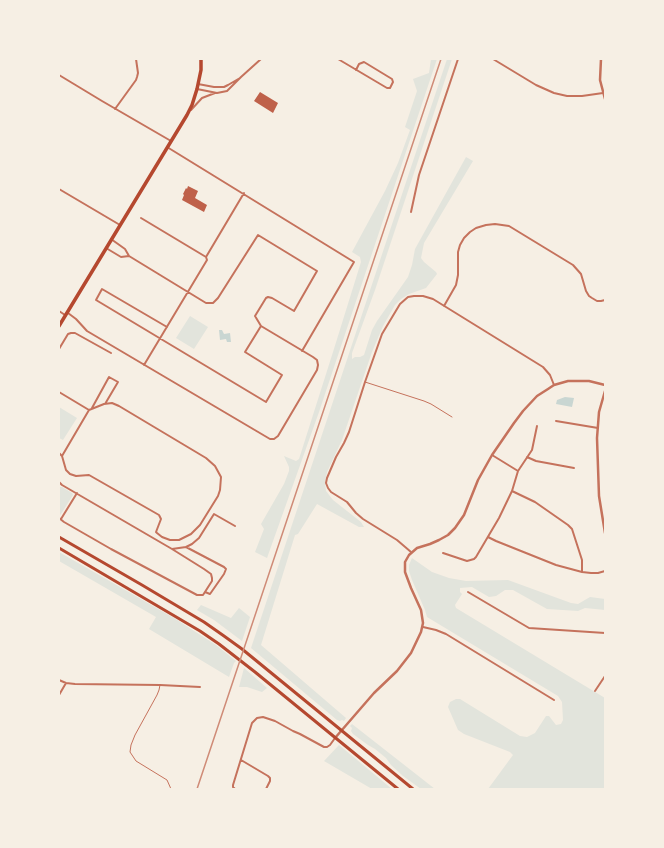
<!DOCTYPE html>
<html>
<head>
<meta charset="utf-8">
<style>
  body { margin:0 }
  #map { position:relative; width:664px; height:848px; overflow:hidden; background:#f6efe4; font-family:"Archivo Narrow",sans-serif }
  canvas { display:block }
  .frame { position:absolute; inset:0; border:60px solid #f6efe4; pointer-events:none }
</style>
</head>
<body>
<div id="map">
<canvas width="664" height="848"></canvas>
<div class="frame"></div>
</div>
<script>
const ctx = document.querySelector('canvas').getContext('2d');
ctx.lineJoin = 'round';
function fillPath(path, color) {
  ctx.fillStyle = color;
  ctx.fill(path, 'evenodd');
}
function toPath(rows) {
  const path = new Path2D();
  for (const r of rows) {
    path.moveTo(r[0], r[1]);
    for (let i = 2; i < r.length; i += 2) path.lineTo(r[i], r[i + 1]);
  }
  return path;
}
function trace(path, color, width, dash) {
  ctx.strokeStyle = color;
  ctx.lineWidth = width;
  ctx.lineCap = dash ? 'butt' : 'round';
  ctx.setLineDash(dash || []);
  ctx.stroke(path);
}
const green = toPath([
  [431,59,437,59,319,412,267,558,255,552,264,529,261,524,284,484,289,471,289,467,284,456,296,461,299,459,333,352,361,262,360,257,352,252,385,191,398,163,410,130,405,127,417,91,413,79,429,73],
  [447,59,452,59,375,290,352,353,352,359,355,357,360,357,364,355,372,330,377,321,408,277,412,265,415,249,466,157,473,161,424,243,421,258,424,262,436,272,437,274,426,288,409,294,401,299,395,305,383,326,372,352,342,440,327,472,325,482,326,491,333,500,361,522,364,527,359,527,317,504,298,534,295,535,261,645,346,718,344,721,342,720,340,721,337,720,251,648],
  [190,316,208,327,194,349,176,338],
  [59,407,77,418,63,440,59,438],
  [59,487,62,487,72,493,73,495,61,514,60,515],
  [59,552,174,618,216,645,236,661,234,663,229,677,149,629,156,617,59,561],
  [412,558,432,572,449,578,466,581,508,580,571,603,578,604,590,597,605,599,605,610,585,608,578,611,547,609,513,590,505,590,496,596,489,597,472,587,460,588,460,592,462,594,455,605,456,608,605,698,605,789,488,789,513,755,510,752,464,734,458,730,448,707,450,702,456,699,460,699,520,736,527,737,535,733,546,716,549,716,556,725,561,724,563,720,562,702,558,696,427,617,425,610,412,580,409,571,409,565],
  [201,605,231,618,239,608,250,617,242,641,214,620,197,610],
  [244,668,267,688,262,692,247,687,239,687],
  [352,724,435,789,421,789,403,776,391,765,386,758,375,749,368,745,353,734,351,731,352,728,350,726],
  [339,745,392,789,372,789,324,761]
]);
const water = toPath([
  [219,330,222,330,224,334,230,333,231,342,227,342,226,339,220,340],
  [565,397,574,398,572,407,556,404,557,400]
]);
const building = toPath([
  [260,92,278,103,273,113,254,101],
  [188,186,198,191,195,198,207,205,204,212,182,200,184,195,183,194,186,188,187,189]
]);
const service = toPath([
  [365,382,424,401,431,404,452,417],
  [160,685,159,690,157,695,135,735,131,745,130,752,136,761,167,780,171,789]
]);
const minor = toPath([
  [338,59,387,88,390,88,393,82,392,79,364,62,359,64,356,70],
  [493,59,536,85,554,93,567,96,582,96,603,93],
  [59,75,102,101,171,141],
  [198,84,214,87,224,87,228,85,240,78],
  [197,89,217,93,227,91,241,77,261,59],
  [115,109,136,80,137,77,138,73,136,59],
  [191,110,202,98,215,93],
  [167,147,354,262,302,351],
  [59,189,120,225],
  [411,212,419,175,458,59],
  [141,218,206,257],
  [106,248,121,257,129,256],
  [444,306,456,285,458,275,458,252,460,245,464,238,470,232,476,228,486,225,495,224,509,226,573,265,581,274,586,291,589,296,592,298,597,301,601,301,605,300],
  [59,311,65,315],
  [68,313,76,319,87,331,270,439,274,439,278,436,317,370,318,365,317,360,313,357,261,326,255,316,266,298,268,297,272,298,294,311,317,271,258,235,218,298,213,303,206,303,129,256,125,249,111,239],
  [167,327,102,289,96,300,266,402,282,375,245,352,261,326],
  [59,349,68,334,71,333,75,333,111,353],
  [144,365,207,260,206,257,244,193],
  [59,392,89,410],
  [92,408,109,377,118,382,105,404],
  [556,421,598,428],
  [59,453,62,456,66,470,70,474,76,476,89,475,159,515,161,519,156,532,157,533,162,537,170,540,179,540,191,534,200,525,218,496,220,490,221,477,215,466,206,458,119,406,112,403,104,404,89,410],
  [492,455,518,471],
  [62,456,89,410],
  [527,457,536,461,574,468],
  [59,482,62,485,172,549,186,547,224,567,226,569,224,574,210,594,205,592],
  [512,491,535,502,568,525,572,529,582,560,582,572],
  [59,518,64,522,111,549,197,595,203,595,212,581,212,578,211,574,204,569,172,549],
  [61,519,77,493],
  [488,537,496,541,556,565,582,572,591,573,598,573,605,571],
  [186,547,192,544,199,538,214,514,235,526],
  [411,552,397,540,363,519,356,513,347,502,331,492,328,488,326,483,327,478,336,457,344,443,349,432,365,382,382,334,400,304,408,297,414,296,423,296,433,299,543,367,550,375,554,385],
  [443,553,467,561,474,559,476,557,499,518,512,491,518,471,532,450,537,426],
  [468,592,529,628,605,633],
  [423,627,436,630,446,634,554,700],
  [59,680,66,683,75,684,160,685,200,687],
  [595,691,605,676],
  [59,695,66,683],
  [241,760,268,776,270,778,270,781,266,789],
  [235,789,233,787,233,785,252,723,257,718,263,717,275,721,293,731,300,734,324,747,327,747,330,745,335,738]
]);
const tertiary = toPath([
  [601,59,600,80,605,99],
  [605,391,599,412,597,438,599,496,605,533],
  [335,738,374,693,397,671,411,653,421,632,423,623,421,610,411,588,405,572,405,562,409,555,417,548,430,544,439,540,448,535,455,528,464,515,478,480,492,455,514,423,523,411,537,396,548,389,554,385,568,381,589,381,605,385]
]);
const secondary = toPath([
  [59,537,142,585,204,622,224,636,242,649,413,789],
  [59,548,200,631,219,644,255,672,398,789]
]);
const primary = toPath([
  [59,326,187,115,192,105,197,89,201,70,201,59]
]);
const rail = toPath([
  [197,789,441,59]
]);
fillPath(green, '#e2e4dc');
fillPath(water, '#c9d6d2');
fillPath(building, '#bf614a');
trace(service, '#c5725c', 1);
trace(minor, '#c5725c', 2);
trace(tertiary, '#c5725c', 2.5);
trace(secondary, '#b5482f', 3);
trace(primary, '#b5482f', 3.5);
trace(rail, '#cf8b77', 1.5);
</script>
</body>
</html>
